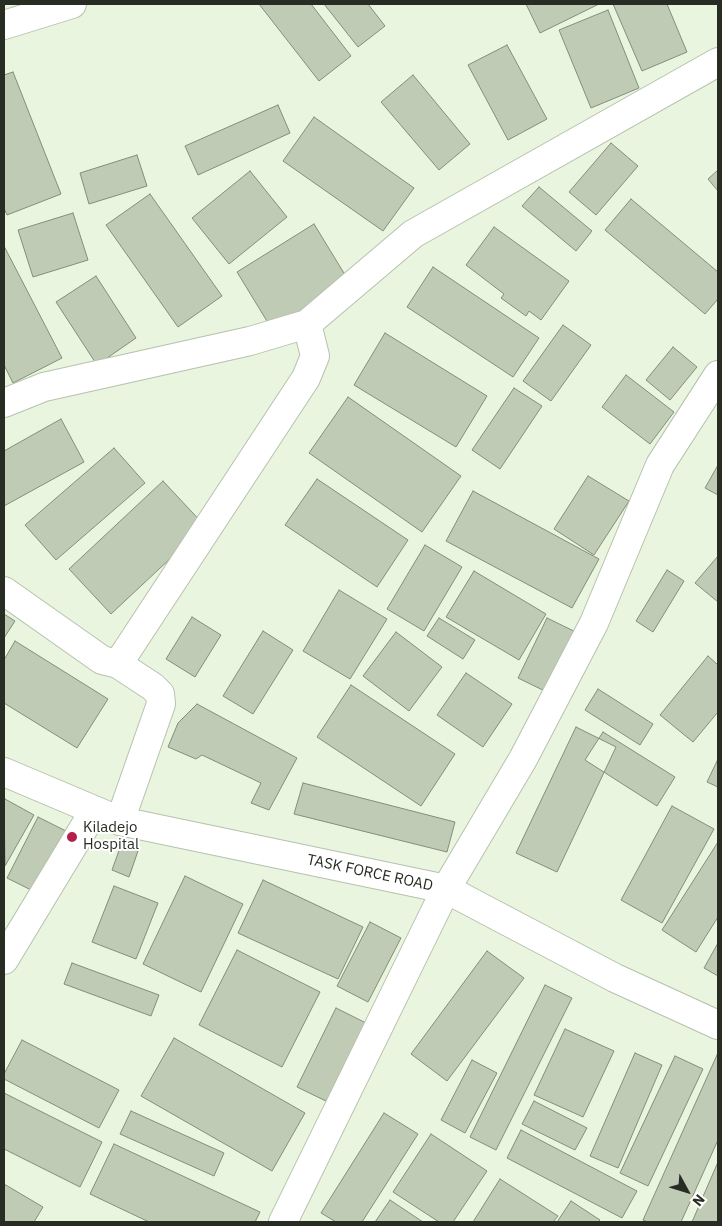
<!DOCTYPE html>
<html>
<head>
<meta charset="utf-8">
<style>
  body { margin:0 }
  #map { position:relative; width:722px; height:1226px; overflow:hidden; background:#e9f5df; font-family:"IBM Plex Sans",sans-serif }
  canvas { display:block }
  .frame { position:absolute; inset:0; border:5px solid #282d24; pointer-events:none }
  .north { position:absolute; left:662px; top:1166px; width:50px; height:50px; -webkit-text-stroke:4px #fff; paint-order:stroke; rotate:129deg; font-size:14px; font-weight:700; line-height:20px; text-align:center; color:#282d24 }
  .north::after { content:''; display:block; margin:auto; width:18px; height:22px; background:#282d24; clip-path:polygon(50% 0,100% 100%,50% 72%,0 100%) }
</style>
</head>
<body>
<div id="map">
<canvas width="722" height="1226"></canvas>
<div class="frame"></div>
<div class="north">N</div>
</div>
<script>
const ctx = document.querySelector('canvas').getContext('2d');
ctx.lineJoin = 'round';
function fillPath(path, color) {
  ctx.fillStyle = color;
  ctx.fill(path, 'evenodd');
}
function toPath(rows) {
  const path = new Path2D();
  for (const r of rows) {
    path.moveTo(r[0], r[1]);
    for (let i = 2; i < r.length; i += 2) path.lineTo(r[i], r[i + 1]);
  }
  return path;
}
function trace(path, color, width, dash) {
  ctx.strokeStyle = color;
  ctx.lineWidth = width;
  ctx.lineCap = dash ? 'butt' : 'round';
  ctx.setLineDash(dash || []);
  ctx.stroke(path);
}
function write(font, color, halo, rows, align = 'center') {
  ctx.font = font + ' "IBM Plex Sans",sans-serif';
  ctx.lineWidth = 4;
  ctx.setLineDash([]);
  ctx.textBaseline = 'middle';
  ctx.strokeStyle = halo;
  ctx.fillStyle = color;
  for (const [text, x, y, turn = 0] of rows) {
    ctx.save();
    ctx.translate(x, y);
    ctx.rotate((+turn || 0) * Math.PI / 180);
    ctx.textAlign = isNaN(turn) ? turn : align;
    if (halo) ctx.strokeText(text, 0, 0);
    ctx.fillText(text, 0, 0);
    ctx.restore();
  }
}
const building = toPath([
  [259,4,311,4,351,56,319,81,259,4],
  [324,4,368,4,385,26,358,47,324,4],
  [526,4,599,4,540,33,526,4],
  [613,4,667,4,687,52,642,71,613,4],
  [608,10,639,88,591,108,559,30,608,10],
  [507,45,547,119,508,140,468,65,507,45],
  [13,72,61,194,7,215,4,208,4,75,13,72],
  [413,75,470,144,439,170,381,102,413,75],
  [278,105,290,133,198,175,185,146,278,105],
  [314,117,414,188,383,231,283,161,314,117],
  [611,143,638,166,596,215,569,192,611,143],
  [137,155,147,186,89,204,80,173,137,155],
  [718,170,718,191,708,179,718,170],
  [250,171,287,217,229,264,192,218,250,171],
  [539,187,592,231,576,251,522,206,539,187],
  [150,194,222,296,178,327,106,225,150,194],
  [631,199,718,272,718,299,705,314,605,230,631,199],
  [73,213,88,260,33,277,18,230,73,213],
  [314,224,350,283,273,331,237,272,314,224],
  [494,227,569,281,541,320,529,311,526,316,501,298,504,294,466,265,494,227],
  [4,246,62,358,13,383,4,365,4,246],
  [433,267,539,338,513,377,407,307,433,267],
  [96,276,136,338,97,365,56,302,96,276],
  [563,325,591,345,551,401,523,381,563,325],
  [385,333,487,396,456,447,354,385,385,333],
  [673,347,697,367,670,400,646,380,673,347],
  [626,375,674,412,650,444,602,407,626,375],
  [514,388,542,406,500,469,472,450,514,388],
  [348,397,461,476,422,532,309,453,348,397],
  [61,419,84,462,4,506,4,451,61,419],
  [114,448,145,483,56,560,25,525,114,448],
  [718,465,718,495,705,488,718,465],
  [588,476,629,501,594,555,554,529,588,476],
  [317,479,408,540,377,587,285,525,317,479],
  [163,481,205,526,111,614,69,569,163,481],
  [473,491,599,559,572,608,446,541,473,491],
  [425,545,462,567,424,631,387,609,425,545],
  [718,556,718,602,695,583,718,556],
  [667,570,684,581,653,632,636,621,667,570],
  [474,571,546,614,519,660,446,617,474,571],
  [339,590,387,619,350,679,303,651,339,590],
  [4,614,15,621,4,638,4,614],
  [192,617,221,635,195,677,166,659,192,617],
  [439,618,475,640,463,659,427,636,439,618],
  [547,618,582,635,553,695,518,678,547,618],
  [263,631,293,650,253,714,223,696,263,631],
  [396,632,442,667,409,711,363,676,396,632],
  [15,641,108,699,77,748,4,703,4,660,15,641],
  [708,656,718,665,718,712,693,742,660,715,708,656],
  [466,673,512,704,483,747,437,715,466,673],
  [351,685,455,754,421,806,317,737,351,685],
  [598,689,653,724,640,745,585,710,598,689],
  [197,704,297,758,269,810,251,803,261,783,202,755,196,759,168,747,178,723,197,704],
  [576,727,616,747,557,872,516,853,576,727],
  [603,732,675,777,657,806,585,760,603,732],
  [718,759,718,787,707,782,718,759],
  [303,783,455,822,447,852,294,814,303,783],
  [5,799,34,815,5,866,4,801,5,799],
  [672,806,714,829,662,923,621,900,672,806],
  [38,817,68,832,37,893,7,878,38,817],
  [718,842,718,917,696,952,662,930,718,842],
  [121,845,138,851,129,877,112,870,121,845],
  [185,876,243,904,201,992,143,964,185,876],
  [263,880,363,927,338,979,238,933,263,880],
  [114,886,158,903,136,959,92,942,114,886],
  [370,922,401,938,368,1002,337,986,370,922],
  [718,943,718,976,704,968,718,943],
  [237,950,320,992,282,1067,199,1025,237,950],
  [487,951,524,978,447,1081,411,1054,487,951],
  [72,963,159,995,151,1016,64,984,72,963],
  [545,985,572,998,496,1150,470,1137,545,985],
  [336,1008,368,1024,330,1103,297,1087,336,1008],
  [565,1029,614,1051,583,1117,534,1095,565,1029],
  [174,1038,305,1113,272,1171,141,1096,174,1038],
  [22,1040,119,1090,99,1128,4,1079,4,1074,22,1040],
  [635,1053,662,1065,618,1168,590,1156,635,1053],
  [717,1055,718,1056,718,1140,681,1222,648,1222,643,1220,717,1055],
  [675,1056,703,1069,648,1186,620,1173,675,1056],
  [472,1060,497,1073,465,1133,441,1120,472,1060],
  [4,1093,102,1142,80,1187,4,1149,4,1093],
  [534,1101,587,1128,575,1150,522,1124,534,1101],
  [131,1111,224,1153,214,1176,120,1134,131,1111],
  [384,1113,418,1134,362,1222,336,1222,321,1213,384,1113],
  [521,1130,637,1191,622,1218,507,1158,521,1130],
  [431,1134,487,1171,453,1222,439,1222,393,1192,431,1134],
  [114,1144,260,1212,255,1222,149,1222,90,1194,114,1144],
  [718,1162,718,1222,692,1222,718,1162],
  [500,1179,558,1216,553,1222,473,1222,500,1179],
  [4,1184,43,1207,34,1222,4,1222,4,1184],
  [390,1200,423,1222,375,1222,390,1200],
  [571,1201,600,1220,598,1222,557,1222,571,1201]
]);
const street = toPath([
  [4,25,72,4],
  [4,403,44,387,250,341,307,324],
  [4,591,102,660,118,664,306,378,315,356,307,324,413,234,718,62],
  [118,664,153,687,160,694,161,704,120,821],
  [4,772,120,821,446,889,615,978,718,1025],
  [4,960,94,811],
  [283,1222,446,889,523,759,594,623,660,465,718,375]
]);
const markers = [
  [72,837,6,"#b2204b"]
];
const poiNames = [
  ["Kiladejo",83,828],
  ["Hospital",83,845]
];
const streetNames = [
  ["TASK FORCE ROAD",370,873,12]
];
fillPath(building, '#bfcbb5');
trace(building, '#838e7a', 1);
trace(street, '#b6c2ad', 30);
trace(street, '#fff', 28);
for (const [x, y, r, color] of markers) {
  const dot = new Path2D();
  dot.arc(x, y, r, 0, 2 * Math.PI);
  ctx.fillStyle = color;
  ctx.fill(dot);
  trace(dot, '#fff', 2);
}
write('15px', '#282d24', '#fff', poiNames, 'left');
write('15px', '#282d24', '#fff', streetNames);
</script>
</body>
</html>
